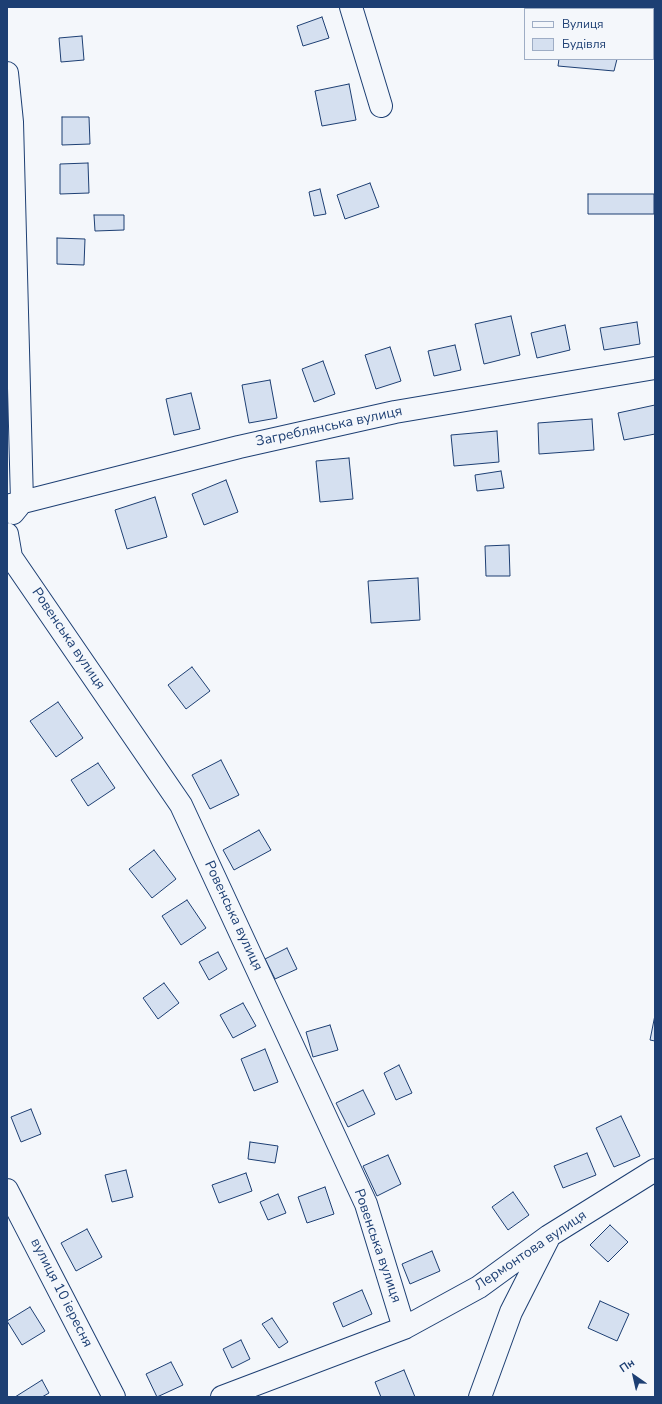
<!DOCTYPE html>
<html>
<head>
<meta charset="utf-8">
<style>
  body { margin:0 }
  #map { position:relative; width:662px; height:1404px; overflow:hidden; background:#f4f7fb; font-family:"Nunito Sans",sans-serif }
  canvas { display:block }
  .frame { position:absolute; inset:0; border:8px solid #1d3f73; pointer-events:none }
  .legend { position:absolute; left:524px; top:8px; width:130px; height:52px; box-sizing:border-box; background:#f4f7fb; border:1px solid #9eadc5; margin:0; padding:5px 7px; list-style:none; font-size:12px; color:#1d3f73 }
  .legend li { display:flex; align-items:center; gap:8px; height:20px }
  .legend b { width:20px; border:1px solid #9eadc5 }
  .north { position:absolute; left:614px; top:1356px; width:40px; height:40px; -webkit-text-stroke:3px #f4f7fb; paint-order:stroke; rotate:326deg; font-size:11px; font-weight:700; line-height:16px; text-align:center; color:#1d3f73 }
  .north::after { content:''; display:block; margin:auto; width:14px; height:18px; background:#1d3f73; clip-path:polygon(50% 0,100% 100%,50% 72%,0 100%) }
</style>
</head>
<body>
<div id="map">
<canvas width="662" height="1404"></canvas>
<div class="frame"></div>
<ul class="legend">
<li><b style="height:5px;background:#f4f7fb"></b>Вулиця</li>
<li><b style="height:11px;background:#d5e0f0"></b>Будівля</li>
</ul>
<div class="north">Пн</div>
</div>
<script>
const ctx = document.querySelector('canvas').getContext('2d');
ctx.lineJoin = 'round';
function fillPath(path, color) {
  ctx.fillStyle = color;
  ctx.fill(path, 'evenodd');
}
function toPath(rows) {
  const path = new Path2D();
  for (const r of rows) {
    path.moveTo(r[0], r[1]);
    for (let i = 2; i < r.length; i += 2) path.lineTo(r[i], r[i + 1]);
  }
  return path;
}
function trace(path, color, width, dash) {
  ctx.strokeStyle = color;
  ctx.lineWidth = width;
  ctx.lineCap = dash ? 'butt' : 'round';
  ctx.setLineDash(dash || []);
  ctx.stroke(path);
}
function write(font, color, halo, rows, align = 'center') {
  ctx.font = font + ' "Nunito Sans",sans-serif';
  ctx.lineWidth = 3;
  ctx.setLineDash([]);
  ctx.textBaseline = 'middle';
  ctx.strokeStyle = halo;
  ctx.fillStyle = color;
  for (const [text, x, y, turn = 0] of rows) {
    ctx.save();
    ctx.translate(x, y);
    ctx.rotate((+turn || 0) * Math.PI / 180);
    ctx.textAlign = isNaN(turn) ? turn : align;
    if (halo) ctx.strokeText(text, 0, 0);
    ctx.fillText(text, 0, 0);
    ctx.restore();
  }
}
const building = toPath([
  [570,7,628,7,627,9,569,9,570,7],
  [322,17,329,38,303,46,297,26,322,17],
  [82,36,84,60,61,62,59,38,82,36],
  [559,59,617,59,614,71,558,66,559,59],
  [349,84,356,120,322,126,315,91,349,84],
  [62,117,89,117,90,144,62,145,62,117],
  [88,163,89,193,60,194,60,164,88,163],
  [370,183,379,207,345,219,337,195,370,183],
  [320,189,326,214,314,216,309,192,320,189],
  [588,194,654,194,654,214,588,214,588,194],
  [94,215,124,215,124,230,95,231,94,215],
  [57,238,85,239,84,265,57,264,57,238],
  [511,316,520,355,484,364,475,324,511,316],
  [637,322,640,344,604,350,600,328,637,322],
  [565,325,570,350,537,358,531,333,565,325],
  [455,345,461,370,434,376,428,351,455,345],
  [390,347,401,381,376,389,365,355,390,347],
  [323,361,335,394,314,402,302,369,323,361],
  [270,380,277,418,249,423,242,385,270,380],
  [191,393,200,429,174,435,166,399,191,393],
  [655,405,655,434,624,440,618,413,655,405],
  [592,419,594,450,539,454,538,423,592,419],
  [497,431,499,462,454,466,451,435,497,431],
  [349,458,353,499,320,502,316,461,349,458],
  [501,471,504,488,477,491,475,475,501,471],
  [226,480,238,512,204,525,192,494,226,480],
  [155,497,167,537,127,549,115,510,155,497],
  [509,545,510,576,486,576,485,546,509,545],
  [418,578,420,620,371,623,368,581,418,578],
  [192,667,210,691,186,709,168,685,192,667],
  [58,702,83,738,56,757,30,721,58,702],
  [221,760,239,795,210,809,192,775,221,760],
  [98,763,115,788,88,806,71,780,98,763],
  [259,830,271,850,234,870,223,850,259,830],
  [154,850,176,879,152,898,129,869,154,850],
  [187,900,206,928,181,945,162,916,187,900],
  [287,948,297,969,275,979,265,959,287,948],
  [218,952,227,969,209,980,199,962,218,952],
  [164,983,179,1003,158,1019,143,998,164,983],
  [243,1003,256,1026,233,1038,220,1015,243,1003],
  [655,1015,655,1041,650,1040,655,1015],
  [330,1025,338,1050,313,1057,306,1032,330,1025],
  [265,1049,278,1082,254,1091,241,1059,265,1049],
  [399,1065,412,1093,396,1100,384,1073,399,1065],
  [363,1090,375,1114,348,1127,336,1103,363,1090],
  [31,1109,41,1134,21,1142,11,1117,31,1109],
  [621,1116,640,1156,614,1167,596,1128,621,1116],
  [250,1142,278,1146,275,1163,248,1159,250,1142],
  [587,1153,596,1175,563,1188,554,1166,587,1153],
  [388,1155,401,1184,377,1196,363,1166,388,1155],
  [126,1170,133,1197,112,1202,105,1175,126,1170],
  [246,1173,252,1191,219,1203,212,1185,246,1173],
  [325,1187,334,1214,307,1223,298,1197,325,1187],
  [513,1192,529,1215,508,1230,492,1207,513,1192],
  [278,1194,286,1213,268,1220,260,1202,278,1194],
  [610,1225,628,1242,608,1262,590,1245,610,1225],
  [87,1229,102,1257,76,1271,61,1243,87,1229],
  [432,1251,440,1271,410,1284,402,1264,432,1251],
  [362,1290,372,1314,343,1327,333,1303,362,1290],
  [600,1301,629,1314,617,1341,588,1328,600,1301],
  [30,1307,45,1331,22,1345,7,1321,30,1307],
  [272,1318,288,1342,279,1348,262,1324,272,1318],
  [241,1340,250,1359,232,1368,223,1349,241,1340],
  [171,1362,183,1385,157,1397,146,1374,171,1362],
  [404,1370,415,1397,381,1397,375,1382,404,1370],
  [42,1380,49,1393,42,1397,15,1397,42,1380]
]);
const minor = toPath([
  [351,7,381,106],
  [7,73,12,122,22,502,13,513],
  [7,506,239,447,395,412,655,368],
  [7,534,11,557,181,805,366,1204,404,1328],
  [7,1190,114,1397],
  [222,1397,404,1328,479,1287,549,1236,655,1170],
  [480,1397,511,1312,548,1239]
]);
const streetNames = [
  ["Загреблянська вулиця",329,427,-12],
  ["Ровенська вулиця",68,639,56],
  ["Ровенська вулиця",233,916,65],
  ["Ровенська вулиця",377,1246,71],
  ["Лермонтова вулиця",531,1251,-34],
  ["вулиця 10 іересня",61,1293,63]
];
fillPath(building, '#d5e0f0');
trace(building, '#1d3f73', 1);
trace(minor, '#1d3f73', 24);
trace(minor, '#f4f7fb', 22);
write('14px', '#1d3f73', '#f4f7fb', streetNames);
</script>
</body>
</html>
